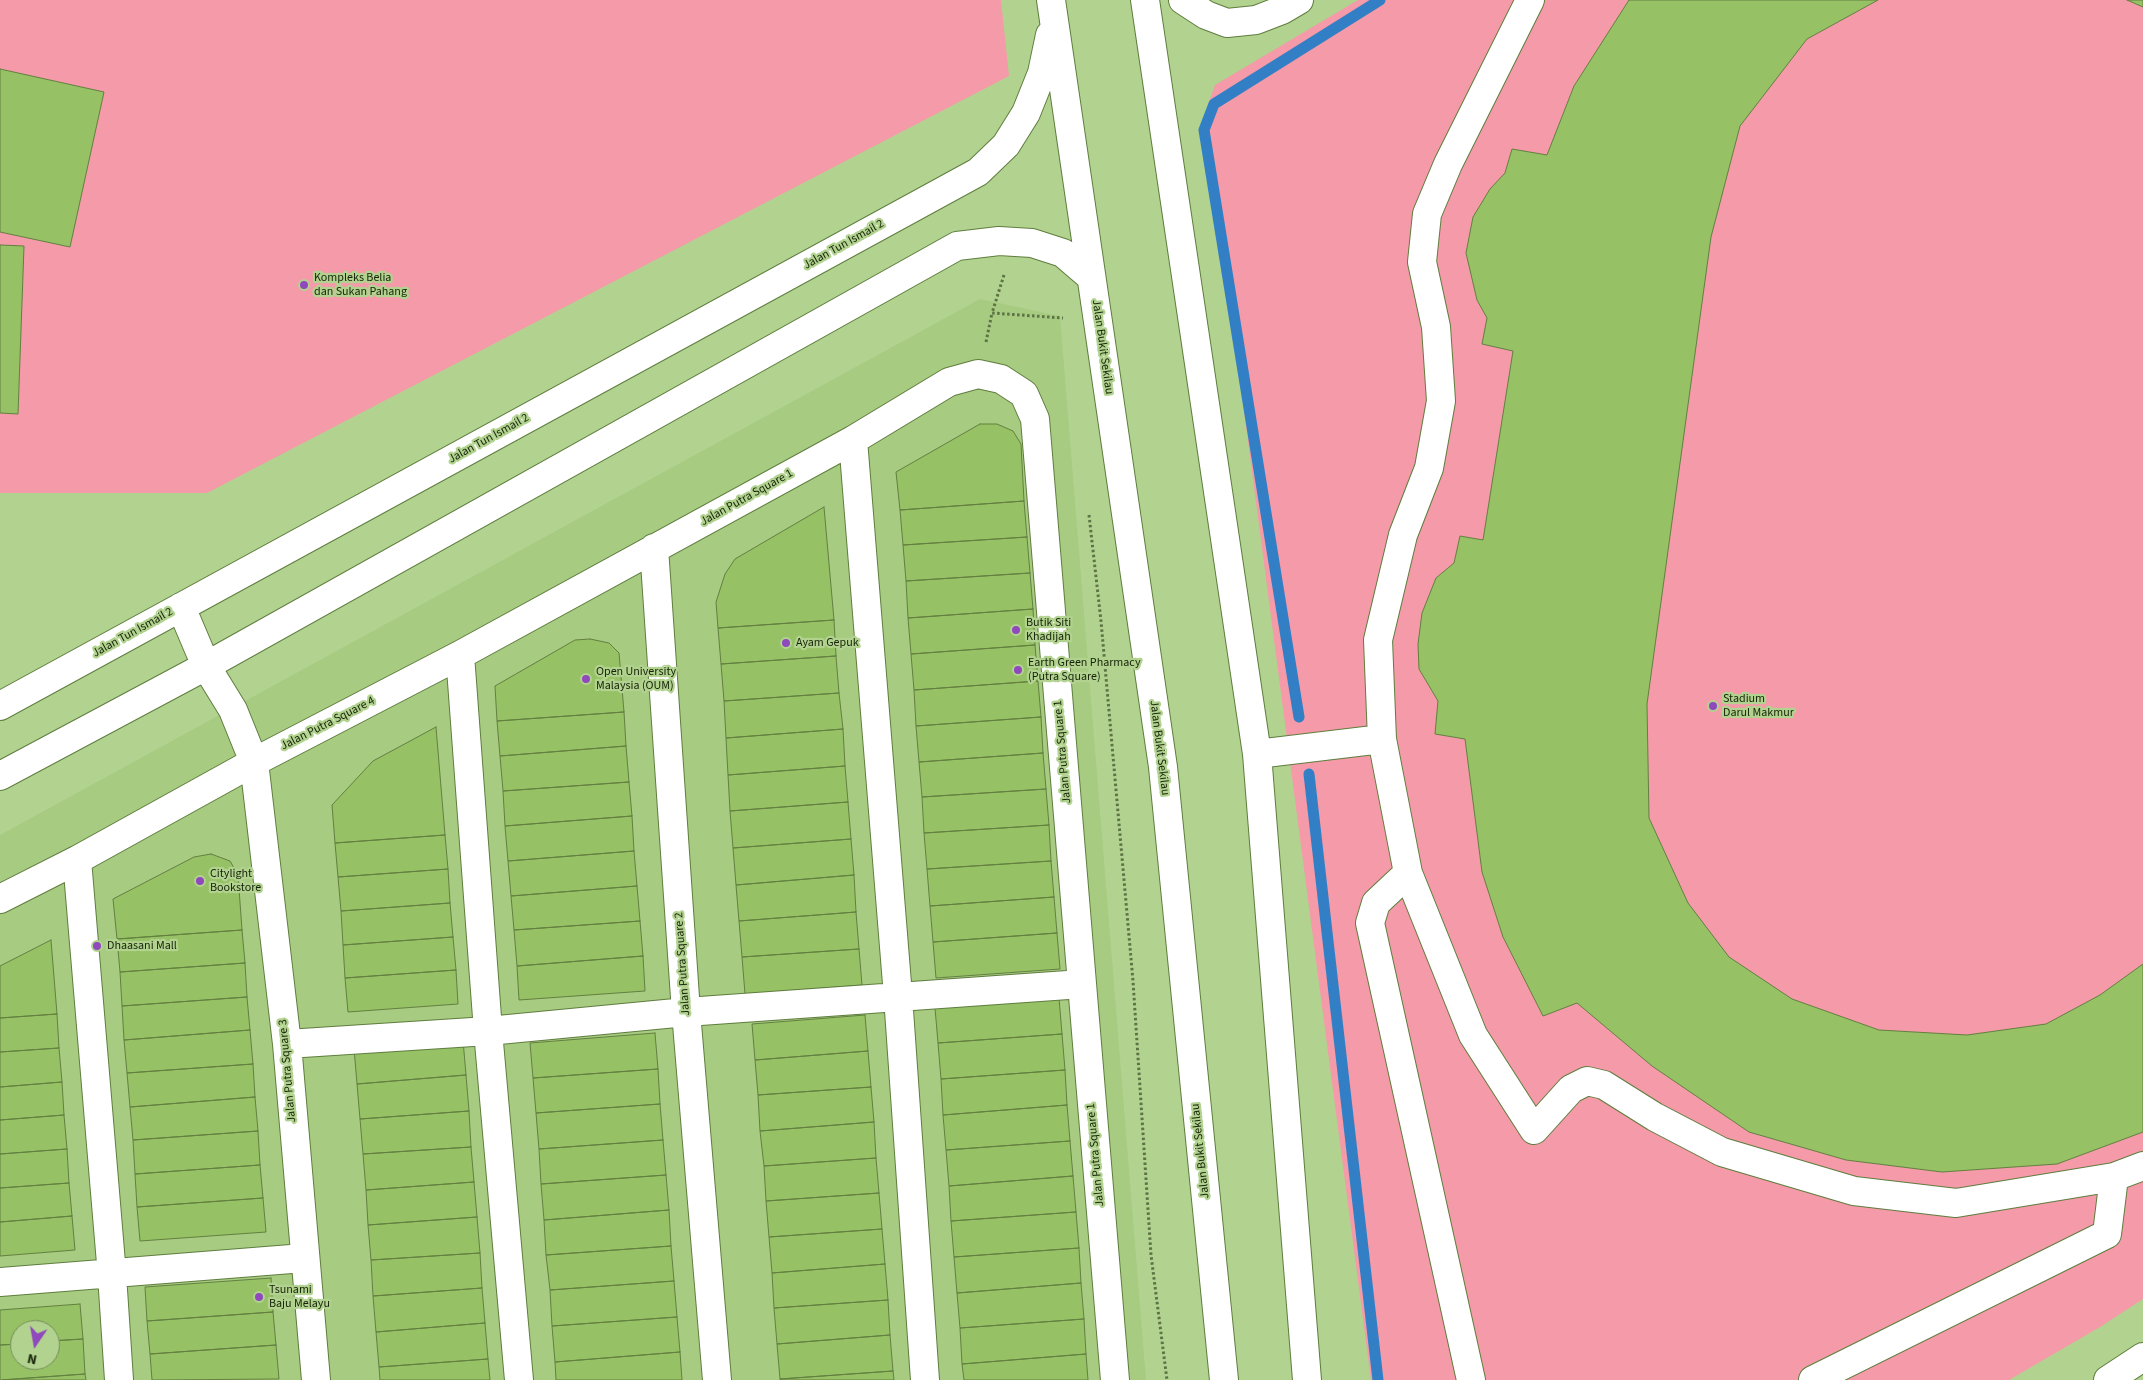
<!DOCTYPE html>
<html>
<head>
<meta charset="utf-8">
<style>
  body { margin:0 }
  #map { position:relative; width:2143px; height:1380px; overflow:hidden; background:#b2d390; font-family:"Source Sans 3",sans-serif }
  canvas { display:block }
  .north { position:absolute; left:10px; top:1320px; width:50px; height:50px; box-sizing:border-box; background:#b2d390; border:1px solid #748d5a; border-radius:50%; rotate:192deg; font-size:14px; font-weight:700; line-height:20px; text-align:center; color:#172308 }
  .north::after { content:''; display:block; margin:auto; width:18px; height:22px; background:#8f49bc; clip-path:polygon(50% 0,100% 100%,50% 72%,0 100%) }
</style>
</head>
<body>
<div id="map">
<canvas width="2143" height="1380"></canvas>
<div class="north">N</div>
</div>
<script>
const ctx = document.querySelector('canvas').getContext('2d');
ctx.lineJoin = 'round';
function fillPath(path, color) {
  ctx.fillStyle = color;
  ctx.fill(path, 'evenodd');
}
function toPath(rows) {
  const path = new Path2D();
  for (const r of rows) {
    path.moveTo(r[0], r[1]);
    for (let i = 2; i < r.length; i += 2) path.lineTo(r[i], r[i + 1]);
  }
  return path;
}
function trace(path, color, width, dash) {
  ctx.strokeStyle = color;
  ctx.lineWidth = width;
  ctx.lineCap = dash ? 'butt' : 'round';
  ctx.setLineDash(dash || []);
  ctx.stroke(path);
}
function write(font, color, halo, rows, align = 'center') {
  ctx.font = font + ' "Source Sans 3",sans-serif';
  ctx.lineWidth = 4.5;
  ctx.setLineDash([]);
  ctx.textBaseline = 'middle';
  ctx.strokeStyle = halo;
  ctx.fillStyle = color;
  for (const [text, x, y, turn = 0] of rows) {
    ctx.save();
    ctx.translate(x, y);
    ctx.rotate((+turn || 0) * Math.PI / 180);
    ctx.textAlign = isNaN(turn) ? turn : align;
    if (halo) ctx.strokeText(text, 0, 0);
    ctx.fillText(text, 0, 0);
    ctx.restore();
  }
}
const built = toPath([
  [980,299,1060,316,1146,1380,0,1380,0,835],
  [20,1330,50,1330,50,1360,20,1360]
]);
const green = toPath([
  [0,0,1001,0,1009,76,207,493,0,493],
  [1358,0,2143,0,2143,1299,2100,1327,2009,1380,1371,1380,1205,113,1215,85]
]);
const stream = toPath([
  [1299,717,1204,130,1214,104,1380,0],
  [1309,774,1378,1380]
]);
const building = toPath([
  [1629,0,1878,0,1807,39,1740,126,1711,237,1647,704,1649,818,1688,903,1729,957,1792,999,1879,1030,1967,1035,2046,1024,2100,995,2143,964,2143,1132,2057,1164,1942,1172,1846,1160,1749,1132,1652,1066,1577,1003,1543,1016,1503,937,1482,872,1465,739,1435,734,1438,701,1419,669,1418,644,1422,613,1436,578,1454,563,1460,536,1483,540,1513,351,1482,344,1487,318,1477,300,1466,253,1473,217,1490,189,1505,173,1512,149,1547,155,1574,86,1629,0],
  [2127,0,2143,0,2143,7,2127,0],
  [0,69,104,92,70,247,0,232,0,69],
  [0,245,24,246,18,414,0,413,0,245],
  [980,424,997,424,1013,431,1021,444,1024,501,900,510,896,472,980,424],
  [1024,501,1027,537,903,545,900,510,1024,501],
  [824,507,834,620,718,628,716,602,725,574,735,559,824,507],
  [1027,537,1030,573,906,581,903,545,1027,537],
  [1030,573,1033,609,908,618,906,581,1030,573],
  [1033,609,1035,645,911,654,908,618,1033,609],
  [834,620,836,656,721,664,718,628,834,620],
  [590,639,609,643,619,653,624,712,497,721,495,686,575,640,590,639],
  [1035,645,1038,681,914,690,911,654,1035,645],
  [836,656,839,693,724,701,721,664,836,656],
  [1038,681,1041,717,916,726,914,690,1038,681],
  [839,693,843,729,726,738,724,701,839,693],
  [624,712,626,746,500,756,497,721,624,712],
  [1041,717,1043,753,919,762,916,726,1041,717],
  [436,727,445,835,335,843,332,805,373,761,436,727],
  [843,729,845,766,728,775,726,738,843,729],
  [626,746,629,782,503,791,500,756,626,746],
  [1043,753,1046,789,922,797,919,762,1043,753],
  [845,766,848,802,730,811,728,775,845,766],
  [629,782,632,816,505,826,503,791,629,782],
  [1046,789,1049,825,924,833,922,797,1046,789],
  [848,802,851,839,733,848,730,811,848,802],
  [632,816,634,851,508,861,505,826,632,816],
  [1049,825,1051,861,927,869,924,833,1049,825],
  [445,835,448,869,338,877,335,843,445,835],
  [851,839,854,875,736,885,733,848,851,839],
  [634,851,637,886,511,896,508,861,634,851],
  [211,854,230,861,238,875,242,930,117,939,113,899,194,857,211,854],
  [1051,861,1054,897,930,906,927,869,1051,861],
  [448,869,450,903,341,911,338,877,448,869],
  [854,875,856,912,739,921,736,885,854,875],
  [637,886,640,921,514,930,511,896,637,886],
  [1054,897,1057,933,933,942,930,906,1054,897],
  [450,903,453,937,343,945,341,911,450,903],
  [856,912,859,949,742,957,739,921,856,912],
  [640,921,643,956,517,966,514,930,640,921],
  [242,930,245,963,120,972,117,939,242,930],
  [1057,933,1060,969,936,978,933,942,1057,933],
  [453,937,456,970,345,978,343,945,453,937],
  [51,940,57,1014,0,1018,0,966,51,940],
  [859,949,862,985,745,994,742,957,859,949],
  [643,956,645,991,519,1000,517,966,643,956],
  [245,963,247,997,122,1006,120,972,245,963],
  [456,970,458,1004,348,1012,345,978,456,970],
  [247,997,250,1030,124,1040,122,1006,247,997],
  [1059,998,1062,1034,938,1043,935,1008,1059,998],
  [57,1014,59,1048,0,1052,0,1018,57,1014],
  [865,1015,868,1051,755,1060,752,1024,865,1015],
  [250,1030,253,1064,127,1073,124,1040,250,1030],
  [655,1033,658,1069,533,1078,530,1043,655,1033],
  [1062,1034,1065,1070,941,1079,938,1043,1062,1034],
  [463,1040,466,1075,357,1084,354,1048,463,1040],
  [59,1048,62,1082,0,1087,0,1052,59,1048],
  [868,1051,871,1087,758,1095,755,1060,868,1051],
  [253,1064,255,1097,130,1107,127,1073,253,1064],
  [658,1069,660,1104,536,1113,533,1078,658,1069],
  [1065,1070,1067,1105,943,1115,941,1079,1065,1070],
  [466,1075,469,1111,360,1119,357,1084,466,1075],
  [62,1082,64,1115,0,1120,0,1087,62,1082],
  [871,1087,874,1122,760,1131,758,1095,871,1087],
  [255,1097,258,1131,133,1140,130,1107,255,1097],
  [660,1104,663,1140,539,1149,536,1113,660,1104],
  [1067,1105,1070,1141,946,1150,943,1115,1067,1105],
  [469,1111,471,1147,363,1154,360,1119,469,1111],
  [64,1115,67,1149,0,1154,0,1120,64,1115],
  [874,1122,876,1158,764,1166,760,1131,874,1122],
  [258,1131,260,1165,135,1174,133,1140,258,1131],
  [663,1140,666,1175,541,1184,539,1149,663,1140],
  [1070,1141,1073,1176,949,1186,946,1150,1070,1141],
  [471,1147,474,1182,366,1190,363,1154,471,1147],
  [67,1149,69,1183,0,1188,0,1154,67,1149],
  [876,1158,879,1193,766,1201,764,1166,876,1158],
  [260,1165,263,1198,137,1207,135,1174,260,1165],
  [666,1175,669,1210,544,1220,541,1184,666,1175],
  [1073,1176,1076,1212,951,1221,949,1186,1073,1176],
  [474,1182,477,1217,368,1225,366,1190,474,1182],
  [69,1183,72,1216,0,1222,0,1188,69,1183],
  [879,1193,882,1229,769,1237,766,1201,879,1193],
  [263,1198,266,1232,140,1241,137,1207,263,1198],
  [669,1210,671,1246,546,1255,544,1220,669,1210],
  [1076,1212,1079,1248,954,1257,951,1221,1076,1212],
  [72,1216,75,1250,0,1256,0,1222,72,1216],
  [477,1217,480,1253,371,1260,368,1225,477,1217],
  [882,1229,885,1264,772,1273,769,1237,882,1229],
  [671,1246,674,1281,550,1290,546,1255,671,1246],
  [1079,1248,1081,1283,957,1293,954,1257,1079,1248],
  [480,1253,482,1288,373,1296,371,1260,480,1253],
  [885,1264,888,1300,774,1308,772,1273,885,1264],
  [271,1278,273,1312,147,1321,145,1287,271,1278],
  [674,1281,677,1317,552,1326,550,1290,674,1281],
  [1081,1283,1084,1319,960,1328,957,1293,1081,1283],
  [482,1288,485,1323,376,1332,373,1296,482,1288],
  [888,1300,890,1335,777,1344,774,1308,888,1300],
  [80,1304,83,1339,50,1341,50,1330,20,1330,20,1344,0,1345,0,1310,80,1304],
  [273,1312,276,1345,150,1354,147,1321,273,1312],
  [677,1317,680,1352,555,1362,552,1326,677,1317],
  [1084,1319,1086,1354,962,1364,960,1328,1084,1319],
  [485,1323,488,1359,379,1367,376,1332,485,1323],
  [890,1335,893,1371,780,1379,777,1344,890,1335],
  [83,1339,85,1374,0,1380,0,1345,20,1344,20,1360,50,1360,50,1341,83,1339],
  [276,1345,279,1379,152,1380,150,1354,276,1345],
  [680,1352,682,1380,556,1380,555,1362,680,1352],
  [1086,1354,1088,1380,964,1380,962,1364,1086,1354],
  [488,1359,490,1380,380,1380,379,1367,488,1359],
  [893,1371,894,1380,780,1380,780,1379,893,1371],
  [85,1374,86,1380,2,1380,85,1374]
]);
const path = toPath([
  [1004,275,992,313,1063,318],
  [986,342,992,313],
  [1089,515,1101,621,1133,981,1151,1255,1167,1380]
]);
const minor = toPath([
  [1051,0,1163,767,1224,1380],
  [1145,0,1257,754,1307,1380],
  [1183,0,1206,15,1227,23,1256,20,1282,10,1299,0],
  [1530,0,1448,164,1427,214,1422,262,1436,327,1441,401,1429,468,1403,535,1378,640,1382,739,1408,873,1473,1035,1534,1130,1571,1089,1587,1081,1604,1085,1655,1117,1722,1152,1854,1191,1956,1203,2114,1177,2143,1166],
  [853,440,898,996,925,1380],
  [654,548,686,1012,717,1380],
  [181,607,206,666,233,710,254,762,287,1044,316,1380],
  [460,655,488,1031,519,1380],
  [0,706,978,172,1006,145,1026,113,1042,73,1050,35],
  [1257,754,1382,739],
  [0,776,206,666,957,246,999,241,1032,243,1063,253,1091,277],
  [77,860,112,1275,119,1380],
  [1408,873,1376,903,1370,923,1471,1380],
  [0,899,77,860,254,762,460,655,853,440,949,382,978,374,1001,379,1024,394,1035,419,1115,1380],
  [287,1044,488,1031,686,1012,1082,984],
  [0,1282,304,1258],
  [1813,1380,2107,1234,2114,1177],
  [2108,1380,2143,1357]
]);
const markers = [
  [304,285,5,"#8f49bc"],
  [1016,630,5,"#8f49bc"],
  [786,643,5,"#8f49bc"],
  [1018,670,5,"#8f49bc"],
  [586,679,5,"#8f49bc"],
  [1713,706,5,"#8f49bc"],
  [200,881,5,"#8f49bc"],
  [97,946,5,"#8f49bc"],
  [259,1297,5,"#8f49bc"]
];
const streetNames = [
  ["Jalan Tun Ismail 2",844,245,-29],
  ["Jalan Bukit Sekilau",1102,347,82],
  ["Jalan Tun Ismail 2",489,439,-29],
  ["Jalan Putra Square 1",747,498,-29],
  ["Jalan Tun Ismail 2",133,633,-29],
  ["Jalan Putra Square 4",328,724,-27],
  ["Jalan Bukit Sekilau",1159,748,83],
  ["Jalan Putra Square 1",1063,752,-95],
  ["Jalan Putra Square 2",683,964,-94],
  ["Jalan Putra Square 3",288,1071,-95],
  ["Jalan Bukit Sekilau",1201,1151,-96],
  ["Jalan Putra Square 1",1096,1155,-95]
];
const poiNames = [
  ["Kompleks Belia",314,278],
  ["dan Sukan Pahang",314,292],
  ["Butik Siti",1026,623],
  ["Khadijah",1026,637],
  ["Ayam Gepuk",796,643],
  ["Earth Green Pharmacy",1028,663],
  ["(Putra Square)",1028,677],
  ["Open University",596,672],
  ["Malaysia (OUM)",596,686],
  ["Stadium",1723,699],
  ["Darul Makmur",1723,713],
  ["Citylight",210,874],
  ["Bookstore",210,888],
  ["Dhaasani Mall",107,946],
  ["Tsunami",269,1290],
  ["Baju Melayu",269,1304]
];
fillPath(built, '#a7cb81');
fillPath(green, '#f49aa8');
trace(stream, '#337fc5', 11);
fillPath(building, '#96c164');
trace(building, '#638041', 1);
trace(minor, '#5f7d3e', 30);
trace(path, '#5d7345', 3, [2.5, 2.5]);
trace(minor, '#fff', 28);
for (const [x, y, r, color] of markers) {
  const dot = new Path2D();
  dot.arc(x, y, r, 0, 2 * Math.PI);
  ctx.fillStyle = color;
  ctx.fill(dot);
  trace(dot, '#b2d390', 2);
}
write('12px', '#172308', '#b2d390', streetNames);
write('12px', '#172308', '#b2d390', poiNames, 'left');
</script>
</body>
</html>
